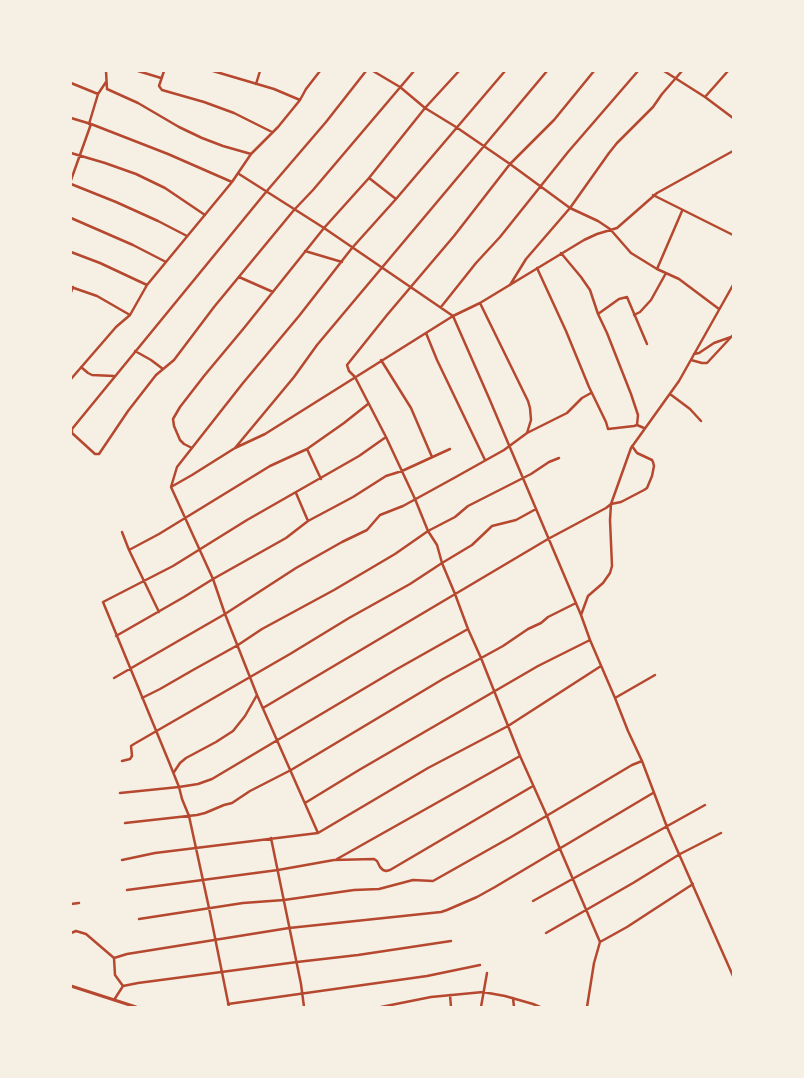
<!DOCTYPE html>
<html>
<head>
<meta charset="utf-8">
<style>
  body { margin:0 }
  #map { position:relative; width:804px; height:1078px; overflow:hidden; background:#f6efe4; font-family:Lato,sans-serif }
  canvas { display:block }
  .frame { position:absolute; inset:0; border:72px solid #f6efe4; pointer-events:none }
</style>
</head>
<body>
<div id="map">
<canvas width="804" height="1078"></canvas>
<div class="frame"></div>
</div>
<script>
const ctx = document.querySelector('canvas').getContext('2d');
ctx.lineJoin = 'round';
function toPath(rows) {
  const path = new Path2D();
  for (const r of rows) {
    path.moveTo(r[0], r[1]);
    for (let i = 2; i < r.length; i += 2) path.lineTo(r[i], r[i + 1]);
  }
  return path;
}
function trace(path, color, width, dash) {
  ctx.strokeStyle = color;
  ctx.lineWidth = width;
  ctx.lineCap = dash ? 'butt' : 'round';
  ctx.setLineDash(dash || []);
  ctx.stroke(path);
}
const minor = toPath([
  [106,71,107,89,138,103,179,127,202,138,223,146,251,154],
  [138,71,161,78],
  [164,71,159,86,162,90,204,102,234,113,272,132],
  [213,71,274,89,300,100],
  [366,71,326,122,266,192,72,429,72,433,95,454,99,454,128,411,156,375,174,360,214,307,294,210,313,190,414,71],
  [373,71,400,87,425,108,456,127,510,164,570,208,598,221,610,229,631,253,657,269,679,279,719,309],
  [664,71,705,97,733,118],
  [71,83,98,94],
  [256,84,260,71],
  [705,97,728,71],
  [71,118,91,124,168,154,232,182],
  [89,124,98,94,106,82],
  [71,153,105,163,136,174,165,188,205,215],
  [239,174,324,228,453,316,480,303,584,240,597,234,617,228,657,193,733,151],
  [369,178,396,199],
  [71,180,91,124],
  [71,184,116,202,158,221,187,236],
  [653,195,733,235],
  [71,218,133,245,166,262],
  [305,251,342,262],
  [71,252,100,263,147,285],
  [561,253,581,277,590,290,598,314,607,333,631,394,638,415,637,425],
  [537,268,566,331,589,387,606,422,608,429,634,426,637,425,644,428],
  [657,269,682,211],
  [239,277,273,292],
  [510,285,526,259,570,208,609,153,617,143,653,107,662,94,682,71],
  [733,285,679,381,631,448,611,504,610,520,612,566,610,573,603,583,588,596,581,615,590,640,615,698,628,731,642,761,667,827,733,976],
  [71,287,97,296,130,315],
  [71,292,73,287],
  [480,303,528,401,530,408,531,420,527,433],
  [441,307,476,263,500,237,568,152,638,71],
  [598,314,619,299,627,297,647,344],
  [634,315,640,312,651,300,666,273],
  [426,333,437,360,485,460],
  [135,351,151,360,163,369],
  [694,354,699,353,714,343,731,337],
  [381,360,411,408,432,457],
  [691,360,702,363,707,363,733,335],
  [81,367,88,373,92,375,114,376],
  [71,379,116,327,130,315,147,285,232,182,251,154,278,127,300,100,306,89,320,71],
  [670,394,690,409,701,421],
  [192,448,184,444,180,440,174,426,173,419,180,407,204,376,244,328,324,228,369,178,425,108,459,71],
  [235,448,294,377,317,345,547,71],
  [307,449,321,479],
  [171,487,192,475,235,448,265,434,453,316,489,398,581,615],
  [296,493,308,521],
  [122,532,129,550,159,612],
  [129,550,159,534,270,466,307,449,344,423,368,404],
  [116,636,184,597,213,579,286,538,308,521,353,497,386,476,402,471,450,449],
  [114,678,225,614,296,568,342,542,367,530,380,515,403,506,454,478,504,450,527,433,567,413,582,398,591,393],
  [142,698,160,689,193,670,238,645,262,629,334,590,395,554,428,531,455,517,468,506,531,474,549,462,559,458],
  [615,698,655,675],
  [263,708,548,539,606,508,611,504,621,502,644,490,647,488,652,476,654,466,653,462,652,460,637,453,632,446],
  [122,761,130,759,132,756,131,746,134,744,290,654,349,618,410,584,442,563,472,545,492,526,516,520,536,509],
  [174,772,180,763,186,758,216,742,233,731,245,716,257,695],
  [120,793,179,787,198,784,212,779,397,669,468,629],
  [305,803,359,770,538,666,590,640],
  [125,823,197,815,205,813,224,805,232,803,250,791,291,770,443,679,503,646,528,629,541,623,548,617,576,603],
  [318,833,257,695,225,614,213,579,171,487,177,467,243,383,299,316,352,248,396,199,505,71],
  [271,838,301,984,304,1007],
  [337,859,520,756],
  [122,860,155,853,318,833,428,768,508,726,601,666],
  [127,890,278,870,334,860,374,859,377,861,380,867,383,870,386,871,390,870,533,786],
  [533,901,705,805],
  [71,904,79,903],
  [139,919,243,903,284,900,354,890,379,889,413,880,433,881,511,837,632,765,642,761],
  [71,933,76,931,86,934,114,958],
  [546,933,633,883,680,854,721,833],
  [600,942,627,927,693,884],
  [123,986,115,975,114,958,127,954,289,928,441,912,447,910,477,897,495,887,653,793],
  [450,995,451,1007],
  [513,998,514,1007],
  [114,1000,123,986,138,983,297,962,358,955,451,941],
  [228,1004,427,976,480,965],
  [229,1007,209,908,189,816,182,799,179,787,169,762,103,602,173,566,247,520,359,456,386,437],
  [381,1007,431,997,483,992,505,996,533,1004,540,1007],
  [481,1007,487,973],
  [587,1007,594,963,600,942,560,849,547,816,520,756,481,658,468,629,455,594,442,563,437,545,428,531,415,499,386,437,355,377,349,371,347,365,387,315,454,236,510,164,554,120,594,71]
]);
const tertiary = toPath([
  [71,986,136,1007]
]);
trace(minor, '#b5482f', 2.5);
trace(tertiary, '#b5482f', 3);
</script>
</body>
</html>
